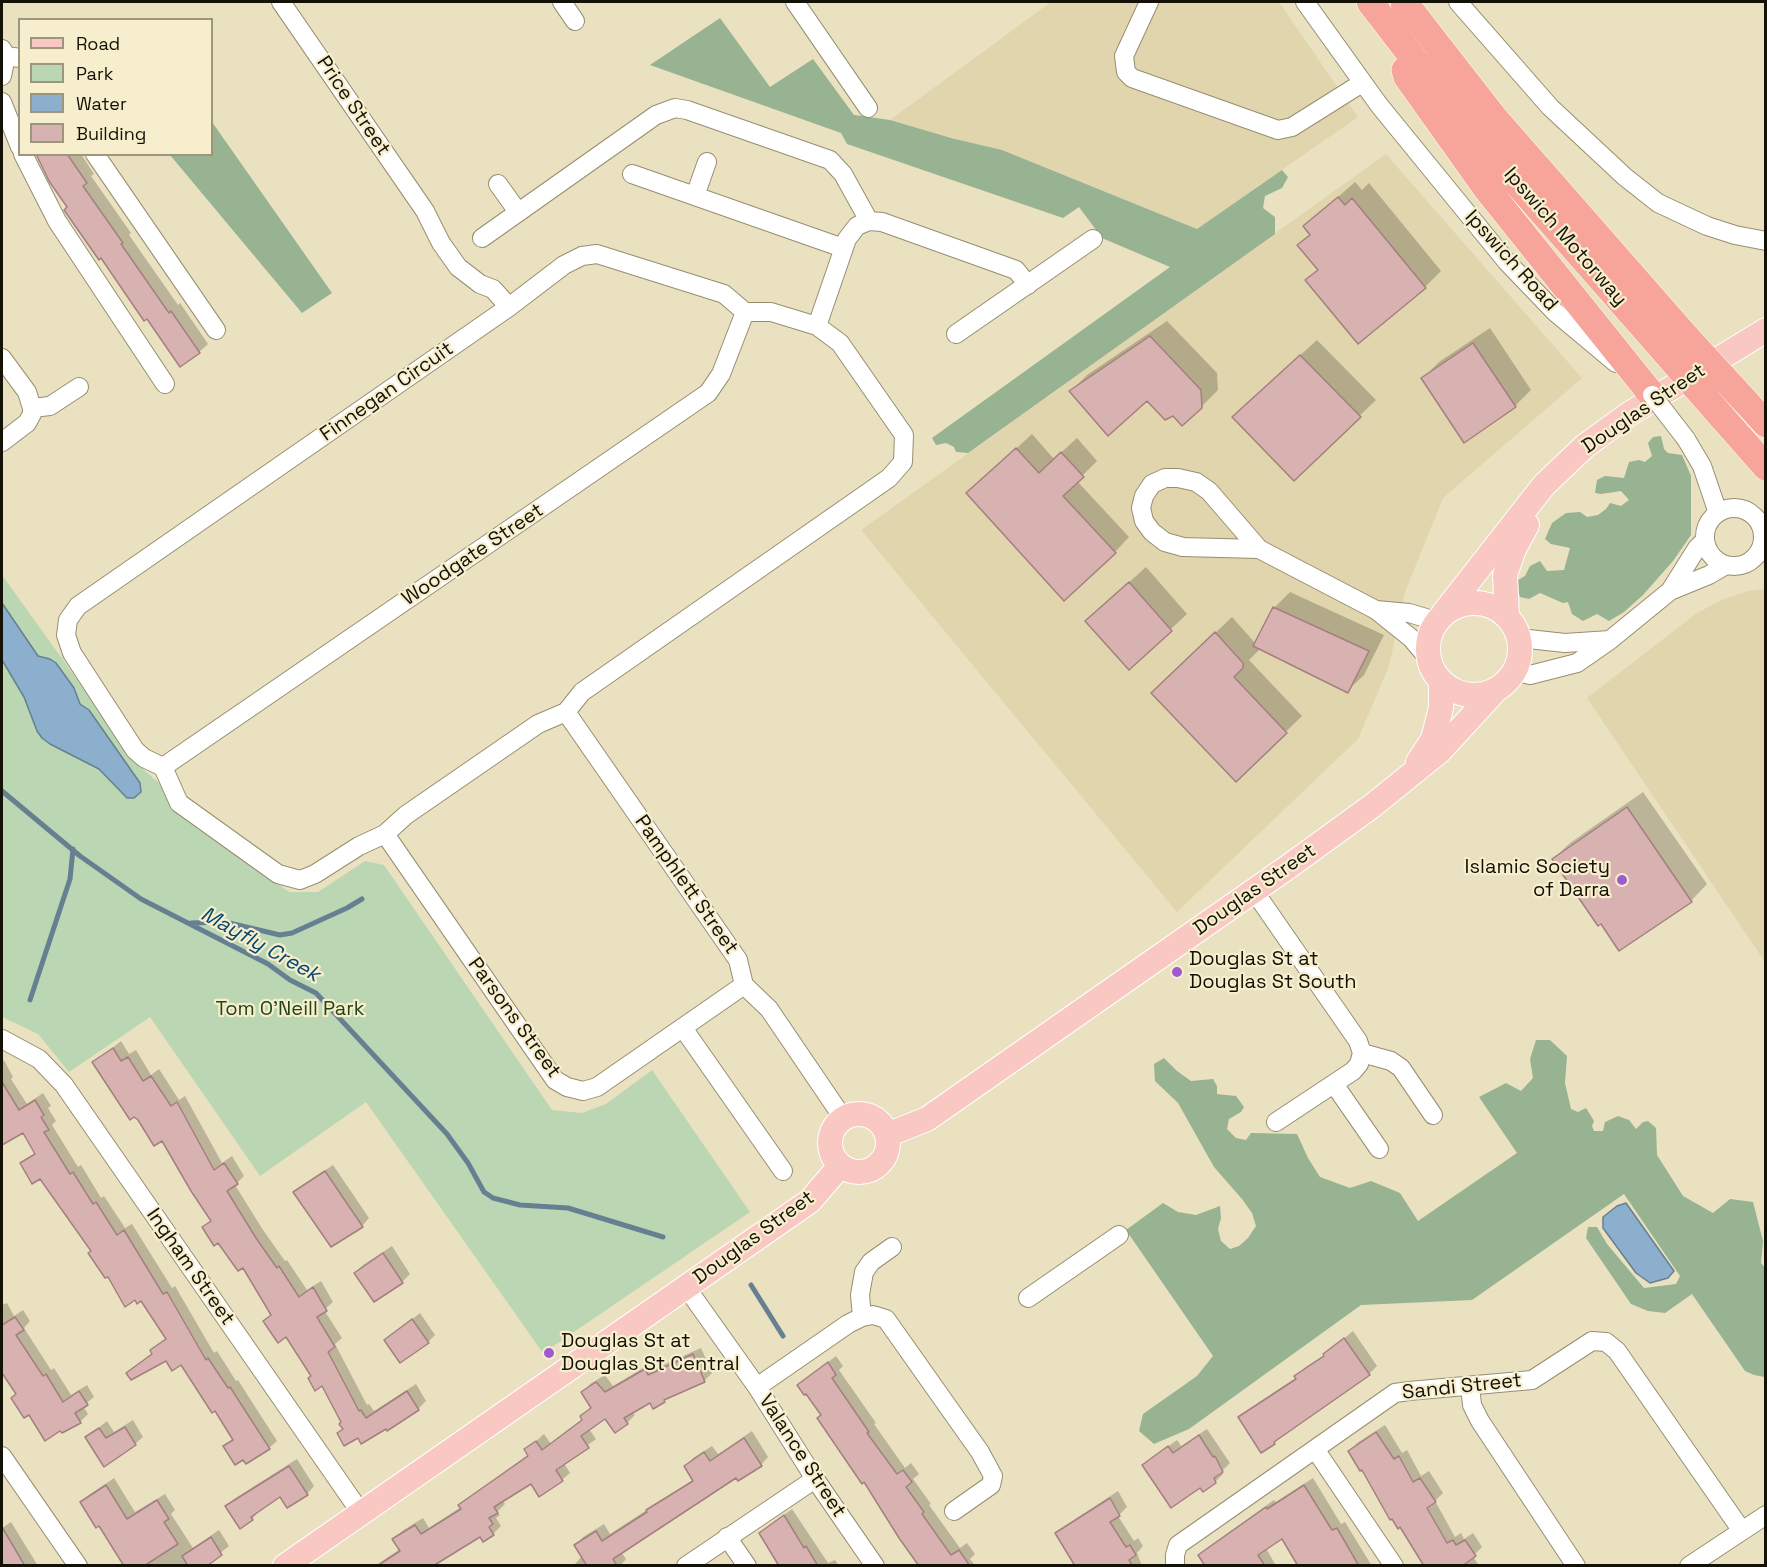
<!DOCTYPE html>
<html>
<head>
<meta charset="utf-8">
<style>
  body { margin:0 }
  #map { position:relative; width:1767px; height:1567px; overflow:hidden; background:#eae1c0; font-family:"Space Grotesk",sans-serif }
  canvas { display:block }
  .frame { position:absolute; inset:0; border:3px solid #141106; pointer-events:none }
  .legend { position:absolute; left:18px; top:18px; width:195px; height:138px; box-sizing:border-box; background:#f7eecd; border:2px solid #9c967d; margin:0; padding:8px 10px; list-style:none; font-size:18px; color:#141106 }
  .legend li { display:flex; align-items:center; gap:12px; height:30px }
  .legend b { width:30px; border:2px solid #9c967d }
</style>
</head>
<body>
<div id="map">
<canvas width="1767" height="1567"></canvas>
<div class="frame"></div>
<ul class="legend">
<li><b style="height:8px;background:#fac8c2"></b>Road</li>
<li><b style="height:16px;background:#bad6b3"></b>Park</li>
<li><b style="height:16px;background:#8bafcc"></b>Water</li>
<li><b style="height:16px;background:#d8b2b1"></b>Building</li>
</ul>
</div>
<script>
const ctx = document.querySelector('canvas').getContext('2d');
ctx.lineJoin = 'round';
function fillPath(path, color) {
  ctx.fillStyle = color;
  ctx.fill(path, 'evenodd');
}
function toPath(rows) {
  const path = new Path2D();
  for (const r of rows) {
    if (r.length === 3) {
      path.moveTo(r[0] + r[2], r[1]);
      path.arc(r[0], r[1], r[2], 0, 2 * Math.PI);
      continue;
    }
    path.moveTo(r[0], r[1]);
    for (let i = 2; i < r.length; i += 2) path.lineTo(r[i], r[i + 1]);
  }
  return path;
}
function trace(path, color, width, dash) {
  ctx.strokeStyle = color;
  ctx.lineWidth = width;
  ctx.lineCap = dash ? 'butt' : 'round';
  ctx.setLineDash(dash || []);
  ctx.stroke(path);
}
function write(font, color, halo, rows, align = 'center') {
  ctx.font = font + ' "Space Grotesk",sans-serif';
  ctx.lineWidth = 4.5;
  ctx.setLineDash([]);
  ctx.textBaseline = 'middle';
  ctx.strokeStyle = halo;
  ctx.fillStyle = color;
  for (const [text, x, y, turn = 0] of rows) {
    ctx.save();
    ctx.translate(x, y);
    ctx.rotate((+turn || 0) * Math.PI / 180);
    ctx.textAlign = isNaN(turn) ? turn : align;
    if (halo) ctx.strokeText(text, 0, 0);
    ctx.fillText(text, 0, 0);
    ctx.restore();
  }
}
const built = toPath([
  [1051,2,1279,2,1358,117,1197,229,1002,150,951,138,890,120],
  [1386,154,1582,378,1443,498,1405,592,1389,666,1358,739,1177,912,861,530],
  [1765,589,1766,589,1765,962,1587,698,1697,613,1722,600,1748,591]
]);
const green = toPath([
  [2,575,139,766,159,783,179,812,289,892,318,892,365,861,384,865,552,1110,582,1113,606,1104,652,1070,750,1212,543,1353,366,1102,260,1176,150,1017,69,1072,38,1034,2,1017]
]);
const forest = toPath([
  [720,18,770,87,813,59,854,115,890,120,951,138,1002,150,1197,229,1282,170,1288,177,1282,188,1265,196,1263,208,1275,217,1275,234,968,453,956,452,954,447,946,443,936,445,932,438,1170,267,1102,238,1079,207,1063,218,847,144,841,133,650,65],
  [212,122,332,293,302,313,170,155,212,154],
  [1661,436,1664,449,1668,453,1682,455,1691,476,1691,535,1673,561,1643,595,1624,612,1609,621,1597,614,1583,621,1572,614,1568,602,1563,603,1540,593,1529,599,1520,597,1516,585,1518,580,1525,576,1530,566,1540,561,1547,571,1564,570,1570,548,1551,544,1545,539,1552,523,1566,513,1580,512,1587,517,1598,515,1606,509,1610,503,1621,506,1629,500,1621,491,1601,494,1595,493,1597,480,1605,476,1624,478,1629,462,1639,460,1645,462,1652,456,1648,443,1653,437],
  [1536,1040,1550,1040,1567,1056,1565,1083,1571,1109,1578,1112,1586,1108,1594,1121,1592,1126,1594,1131,1603,1131,1605,1122,1618,1116,1629,1120,1636,1129,1643,1122,1648,1121,1656,1128,1657,1155,1683,1196,1713,1213,1730,1199,1753,1202,1763,1241,1761,1263,1765,1268,1765,1377,1754,1375,1745,1371,1692,1294,1665,1313,1648,1311,1631,1304,1586,1238,1588,1227,1597,1227,1607,1244,1644,1288,1676,1284,1680,1276,1624,1194,1472,1300,1361,1305,1189,1429,1154,1444,1139,1431,1143,1414,1197,1376,1213,1356,1126,1230,1163,1203,1178,1212,1196,1215,1220,1206,1221,1218,1218,1229,1221,1241,1230,1249,1239,1246,1248,1238,1256,1226,1252,1213,1242,1199,1214,1167,1178,1103,1155,1081,1154,1064,1164,1058,1177,1071,1191,1081,1213,1079,1217,1086,1217,1094,1236,1096,1244,1107,1241,1112,1229,1119,1227,1129,1236,1138,1246,1140,1251,1133,1297,1134,1308,1158,1320,1177,1350,1188,1371,1181,1400,1193,1418,1221,1517,1153,1479,1097,1506,1083,1521,1091,1533,1078,1530,1059]
]);
const water = toPath([
  [2,603,38,656,50,659,56,663,74,688,80,704,89,710,140,783,141,792,134,798,127,798,99,769,50,744,42,738,37,731,24,697,2,660,2,603],
  [1626,1203,1674,1271,1668,1278,1650,1283,1636,1273,1603,1228,1603,1217,1617,1206,1626,1203]
]);
const shadow = toPath([
  [39,154,81,154,94,174,91,176,131,233,129,235,178,305,180,303,208,344,199,352,69,206],
  [1355,182,1362,190,1369,183,1441,271,1425,287,1359,342,1308,280,1319,269,1299,245,1311,233,1305,226],
  [1167,321,1217,373,1218,390,1201,407,1173,414,1147,399,1071,391,1087,375],
  [1490,328,1531,390,1515,406,1423,378,1439,362],
  [1317,340,1376,400,1294,479,1250,401],
  [1032,434,1054,459,1077,438,1097,461,1077,481,1129,537,1115,552,983,479],
  [1146,567,1187,614,1129,668,1104,605],
  [1290,592,1384,635,1364,675,1347,691,1259,647,1259,650,1249,660,1302,716,1236,780,1169,677,1232,617,1256,644,1274,608],
  [1643,792,1707,884,1691,901,1601,922,1553,859,1570,843],
  [121,1041,129,1054,136,1050,151,1075,159,1069,179,1100,185,1096,222,1163,232,1156,244,1176,235,1185,263,1230,285,1261,287,1260,307,1290,321,1281,333,1302,324,1310,342,1338,335,1344,367,1405,369,1404,374,1411,416,1384,426,1401,418,1409,386,1427,358,1436,344,1428,343,1422,323,1384,312,1376,243,1266,204,1227,211,1220,163,1139,139,1119,94,1063],
  [4,1060,13,1077,11,1079,27,1104,43,1093,51,1106,48,1108,56,1121,52,1125,78,1167,81,1165,101,1198,104,1196,125,1228,132,1224,172,1288,175,1286,214,1353,217,1351,236,1381,238,1380,277,1441,269,1448,225,1446,233,1438,216,1409,181,1363,166,1359,128,1373,153,1352,152,1350,167,1337,142,1299,93,1251,41,1177,22,1164,36,1152,24,1131,2,1142,2,1062],
  [333,1165,369,1218,362,1226,295,1192,303,1185],
  [392,1246,410,1274,402,1282,374,1300,355,1273,363,1265],
  [7,1303,14,1316,23,1310,30,1321,24,1328,51,1370,54,1368,71,1395,87,1385,94,1397,83,1406,88,1414,80,1422,17,1394,2,1370,2,1305],
  [420,1313,435,1335,428,1342,386,1340],
  [1353,1331,1377,1366,1369,1374,1282,1435,1274,1443,1240,1418,1248,1410,1297,1377,1304,1368,1324,1355],
  [701,1348,712,1373,704,1381,669,1397,664,1401,650,1401,632,1412,635,1415,627,1423,606,1417,589,1429,596,1439,564,1463,570,1473,562,1480,531,1482,502,1500,505,1504,497,1512,500,1515,496,1518,501,1526,493,1534,480,1535,430,1566,375,1566,400,1549,394,1539,402,1531,423,1518,429,1528,461,1507,460,1505,468,1498,529,1454,526,1450,544,1434,551,1444,584,1419,582,1416,592,1407,583,1392,590,1384,605,1375,613,1386,653,1362,656,1368],
  [836,1356,843,1366,839,1370,876,1423,874,1424,905,1468,911,1463,919,1474,913,1479,931,1504,929,1505,960,1548,967,1543,975,1554,970,1559,974,1564,972,1566,920,1566,807,1392,799,1385],
  [133,1420,143,1437,135,1444,87,1437,107,1421,114,1432],
  [1385,1425,1402,1453,1407,1450,1421,1476,1429,1471,1443,1493,1435,1501,1455,1537,1461,1533,1464,1539,1473,1533,1482,1547,1473,1556,1479,1566,1426,1566,1363,1468,1350,1451,1357,1443],
  [1207,1429,1230,1463,1222,1471,1223,1474,1215,1482,1200,1486,1152,1458,1177,1440,1181,1446],
  [752,1431,768,1457,761,1465,736,1475,621,1552,626,1559,620,1566,576,1566,575,1564,582,1556,576,1545,583,1537,604,1524,610,1534,694,1479,686,1466,693,1458,712,1446,718,1454],
  [297,1459,314,1486,307,1494,281,1495,259,1510,259,1511,252,1519,227,1506,234,1499],
  [114,1478,135,1512,165,1494,175,1510,171,1514,193,1548,219,1530,229,1546,204,1566,126,1566,99,1524,82,1502,89,1495],
  [1313,1478,1341,1524,1345,1522,1372,1566,1301,1566,1282,1537,1266,1548,1276,1566,1207,1566,1200,1555,1208,1547,1274,1500,1276,1502],
  [1118,1491,1127,1507,1118,1516,1134,1541,1138,1538,1143,1546,1137,1553,1142,1566,1075,1566,1057,1534,1065,1526],
  [792,1509,828,1563,835,1560,839,1566,781,1566,760,1533],
  [11,1522,38,1566,2,1566,2,1528]
]);
const stream = toPath([
  [2,791,80,856,141,899,268,964,290,980,316,993,447,1134,468,1163,484,1192,493,1198,520,1205,568,1208,663,1237],
  [191,923,225,922,280,935,292,933,347,908,362,899],
  [30,1000,70,879,73,849],
  [751,1285,783,1336]
]);
const building = toPath([
  [36,154,67,154,87,183,83,186,123,243,121,244,169,313,171,311,200,353,180,367,147,319,144,321,101,258,99,260,64,210,67,207,49,181,36,154],
  [1338,197,1345,205,1352,198,1426,288,1358,344,1305,280,1318,270,1297,245,1310,235,1303,226,1338,197],
  [1150,336,1201,390,1202,408,1182,426,1173,416,1165,420,1147,401,1108,436,1069,391,1150,336],
  [1473,343,1516,407,1464,443,1421,378,1473,343],
  [1300,355,1361,417,1294,481,1232,417,1300,355],
  [1016,448,1039,473,1061,452,1084,477,1063,496,1116,553,1064,601,966,493,1016,448],
  [1129,582,1172,631,1129,670,1085,621,1129,582],
  [1273,607,1369,651,1348,693,1253,646,1273,607],
  [1215,632,1243,663,1243,668,1234,677,1287,733,1236,782,1151,693,1215,632],
  [1627,807,1692,902,1619,951,1601,924,1598,926,1552,859,1627,807],
  [113,1048,121,1061,128,1057,143,1081,151,1076,171,1106,177,1102,214,1170,224,1163,238,1184,227,1191,256,1238,277,1268,279,1266,299,1297,313,1287,327,1311,317,1317,335,1347,328,1352,359,1411,361,1410,366,1418,407,1391,419,1410,387,1431,386,1429,361,1444,358,1438,344,1446,337,1433,343,1429,339,1424,341,1422,322,1386,315,1391,308,1378,311,1376,286,1337,278,1343,263,1321,271,1315,243,1268,238,1271,218,1243,214,1246,202,1227,211,1221,191,1191,162,1141,154,1146,138,1120,134,1117,130,1120,92,1062,113,1048],
  [2,1082,19,1110,35,1100,44,1115,41,1117,49,1130,44,1132,70,1174,73,1172,93,1204,96,1202,117,1235,124,1230,163,1294,167,1292,206,1360,208,1358,228,1388,230,1387,270,1449,246,1464,243,1460,235,1465,223,1446,233,1440,215,1411,212,1413,181,1365,172,1371,166,1361,131,1380,126,1373,152,1354,150,1350,166,1339,141,1301,137,1304,135,1300,125,1307,108,1277,105,1278,88,1253,91,1251,40,1179,32,1184,20,1163,35,1154,23,1133,2,1145,2,1082],
  [325,1171,363,1227,331,1247,293,1192,325,1171],
  [383,1253,403,1283,374,1302,354,1273,383,1253],
  [15,1317,24,1330,16,1335,43,1376,46,1374,63,1402,79,1391,88,1405,75,1413,81,1423,62,1433,60,1431,45,1441,29,1415,24,1418,11,1398,16,1394,2,1373,2,1325,15,1317],
  [412,1319,429,1343,400,1363,384,1340,412,1319],
  [1344,1338,1370,1375,1274,1442,1275,1444,1261,1453,1238,1417,1296,1379,1294,1376,1324,1356,1323,1354,1344,1338],
  [693,1354,705,1382,664,1400,665,1402,653,1409,650,1403,624,1418,628,1424,615,1433,605,1419,581,1436,589,1448,556,1470,563,1481,539,1497,531,1484,494,1507,498,1513,489,1518,493,1524,489,1527,494,1535,483,1542,480,1537,433,1566,377,1566,400,1551,392,1539,415,1525,421,1534,461,1509,458,1505,528,1456,524,1449,536,1441,542,1450,582,1420,580,1416,591,1408,581,1392,596,1382,605,1392,645,1369,648,1375,693,1354],
  [828,1362,836,1375,832,1378,869,1432,867,1433,897,1474,903,1470,912,1482,906,1487,924,1512,922,1514,951,1555,959,1550,970,1566,919,1566,899,1538,864,1482,862,1484,817,1418,821,1415,806,1394,804,1395,797,1385,828,1362],
  [125,1427,136,1445,104,1467,85,1437,99,1428,106,1438,125,1427],
  [1376,1432,1394,1459,1399,1456,1413,1482,1420,1478,1436,1502,1427,1508,1447,1543,1453,1540,1456,1545,1465,1540,1476,1556,1462,1566,1424,1566,1400,1527,1398,1529,1392,1519,1390,1520,1362,1470,1360,1471,1348,1451,1376,1432],
  [1199,1435,1213,1457,1215,1456,1223,1472,1214,1478,1216,1483,1203,1492,1200,1488,1171,1508,1142,1465,1168,1446,1173,1453,1199,1435],
  [744,1438,762,1466,738,1481,736,1478,613,1559,617,1566,587,1566,574,1545,596,1531,602,1541,647,1512,646,1510,693,1481,684,1466,704,1452,710,1461,744,1438],
  [289,1466,308,1495,287,1508,280,1497,251,1517,253,1520,240,1529,225,1506,289,1466],
  [106,1485,127,1519,157,1500,169,1519,164,1522,178,1544,144,1566,124,1566,99,1526,96,1528,80,1502,106,1485],
  [1304,1485,1332,1530,1337,1528,1359,1566,1298,1566,1282,1539,1258,1555,1265,1566,1205,1566,1198,1555,1266,1507,1267,1509,1304,1485],
  [1110,1498,1120,1516,1110,1522,1126,1547,1130,1545,1136,1555,1129,1560,1133,1566,1075,1566,1055,1533,1110,1498],
  [784,1515,804,1548,806,1546,818,1566,779,1566,759,1533,784,1515],
  [2,1527,25,1566,2,1566,2,1527],
  [211,1537,222,1555,207,1566,188,1566,182,1556,211,1537]
]);
const minor = toPath([
  [281,2,425,211,441,243,458,267,480,284,493,289,509,307],
  [562,2,575,21],
  [795,2,868,108],
  [1149,2,1124,56,1126,72,1132,78,1278,130,1292,127,1362,83],
  [1305,2,1379,105,1507,262,1555,312,1616,363],
  [1458,2,1550,107,1625,177,1658,203,1707,226,1735,235,1766,241],
  [2,49,6,56,20,58],
  [2,76,6,56],
  [2,102,20,147],
  [23,154,57,221,165,384],
  [95,154,216,330],
  [632,174,843,248],
  [498,184,518,212],
  [695,196,707,162],
  [482,238,656,115,675,108,687,110,830,160,843,174,869,221],
  [597,254,724,294,745,312,771,312,817,326,840,343,904,435,903,462,889,478,582,692,566,712,538,724,406,815,385,834,359,846,315,874,300,880,278,874,179,803,163,767,144,758,135,750,72,653,66,635,68,620,78,606,509,307,564,265,582,256,597,254],
  [817,326,847,239,857,226,869,221,882,222,1016,270,1028,285],
  [956,334,1093,239],
  [2,358,27,392,32,408,32,414,27,423,2,442],
  [32,408,50,406,79,387],
  [1686,439,1702,466,1718,513],
  [1734,537,29],
  [1259,549,1183,547,1165,542,1152,532,1144,521,1141,508,1144,496,1152,484,1165,478,1178,478,1196,482,1209,491,1259,549,1376,610,1411,638,1428,658],
  [1670,591,1697,548,1705,540],
  [1376,610,1409,613,1436,621],
  [1519,638,1565,643,1610,640],
  [1515,671,1530,675,1577,663,1610,640,1670,591,1709,575,1726,565],
  [566,712,738,960,744,985,769,1009,843,1118],
  [163,767,708,393,721,374,745,312],
  [385,834,555,1080,567,1087,583,1091,597,1087,744,985],
  [1254,891,1358,1041,1362,1053,1359,1064,1353,1071,1276,1122],
  [683,1028,783,1171],
  [2,1039,39,1059,64,1085,361,1513],
  [1362,1053,1391,1061,1401,1068,1433,1115],
  [1334,1084,1379,1149],
  [686,1287,757,1387,815,1479,875,1566],
  [1028,1298,1119,1235],
  [862,1317,860,1295,864,1272,871,1262,892,1247],
  [1470,1386,1472,1405,1480,1421,1576,1566],
  [757,1387,848,1324,862,1317,873,1315,886,1319,980,1452,993,1476,991,1485,954,1511],
  [1315,1449,1394,1566],
  [2,1456,78,1566],
  [727,1537,747,1566],
  [686,1566,815,1479],
  [1175,1566,1175,1555,1178,1545,1395,1393,1409,1391,1532,1380,1592,1341,1606,1342,1617,1351,1742,1531],
  [1689,1566,1766,1515]
]);
const major = toPath([
  [1474,649,46],
  [1443,614,1544,485,1585,446,1629,414,1766,330],
  [1507,616,1505,575,1514,549,1527,525],
  [1418,762,1433,739,1441,708,1441,682],
  [859,1143,29],
  [887,1135,927,1119,1288,867,1372,806,1440,751,1495,691],
  [285,1566,810,1201,840,1166]
]);
const highway = toPath([
  [1370,2,1414,59,1494,157,1666,353],
  [1404,2,1496,120,1688,339],
  [1405,70,1407,77,1486,188,1652,395],
  [1745,401,1766,424],
  [1721,416,1766,467]
]);
const minorBridge = toPath([
  [1652,395,1686,439]
]);
const highwayBridge = toPath([
  [1688,339,1745,401],
  [1666,353,1721,416]
]);
const markers = [
  [1622,880,6,"#9e5acf"],
  [1177,972,6,"#9e5acf"],
  [549,1353,6,"#9e5acf"]
];
const streetNames = [
  ["Price Street",353,106,56],
  ["Ipswich Motorway",1565,237,49],
  ["Ipswich Road",1511,261,48],
  ["Finnegan Circuit",387,392,-35],
  ["Douglas Street",1644,409,-34],
  ["Woodgate Street",473,555,-34],
  ["Pamphlett Street",686,885,55],
  ["Douglas Street",1255,890,-35],
  ["Parsons Street",514,1018,54],
  ["Douglas Street",754,1238,-36],
  ["Ingham Street",190,1267,55],
  ["Sandi Street",1462,1387,-6],
  ["Valance Street",802,1456,57]
];
const poiNames = [
  ["Islamic Society",1610,868,"right"],
  ["of Darra",1610,891,"right"],
  ["Douglas St at",1189,960],
  ["Douglas St South",1189,983],
  ["Douglas St at",561,1342],
  ["Douglas St Central",561,1365]
];
const parkNames = [
  ["Tom O'Neill Park",290,1010]
];
const waterNames = [
  ["Mayfly Creek",260,945,29]
];
fillPath(built, '#e0d5ad');
fillPath(green, '#bad6b3');
fillPath(forest, '#97b391');
fillPath(water, '#8bafcc');
trace(water, '#678091', 1.5);
fillPath(shadow, '#0003');
trace(stream, '#678091', 5);
fillPath(building, '#d8b2b1');
trace(building, '#a3807f', 1.5);
trace(minor, '#978e70', 20);
trace(major, '#fff', 26);
trace(highway, '#fff', 28);
trace(minor, '#fff', 18);
trace(major, '#fac8c2', 24);
trace(highway, '#f7a49a', 27);
trace(minorBridge, '#978e70', 20, []);
trace(highwayBridge, '#fff', 28, []);
trace(minorBridge, '#fff', 18);
trace(highwayBridge, '#f7a49a', 27);
for (const [x, y, r, color] of markers) {
  const dot = new Path2D();
  dot.arc(x, y, r, 0, 2 * Math.PI);
  ctx.fillStyle = color;
  ctx.fill(dot);
  trace(dot, '#f7eecd', 2);
}
write('20px', '#141106', '#f7eecd', streetNames);
write('20px', '#141106', '#f7eecd', poiNames, 'left');
write('20px', '#1f4616', '#f7eecd', parkNames);
write('italic 21px', '#07486e', '#f7eecd', waterNames);
</script>
</body>
</html>
